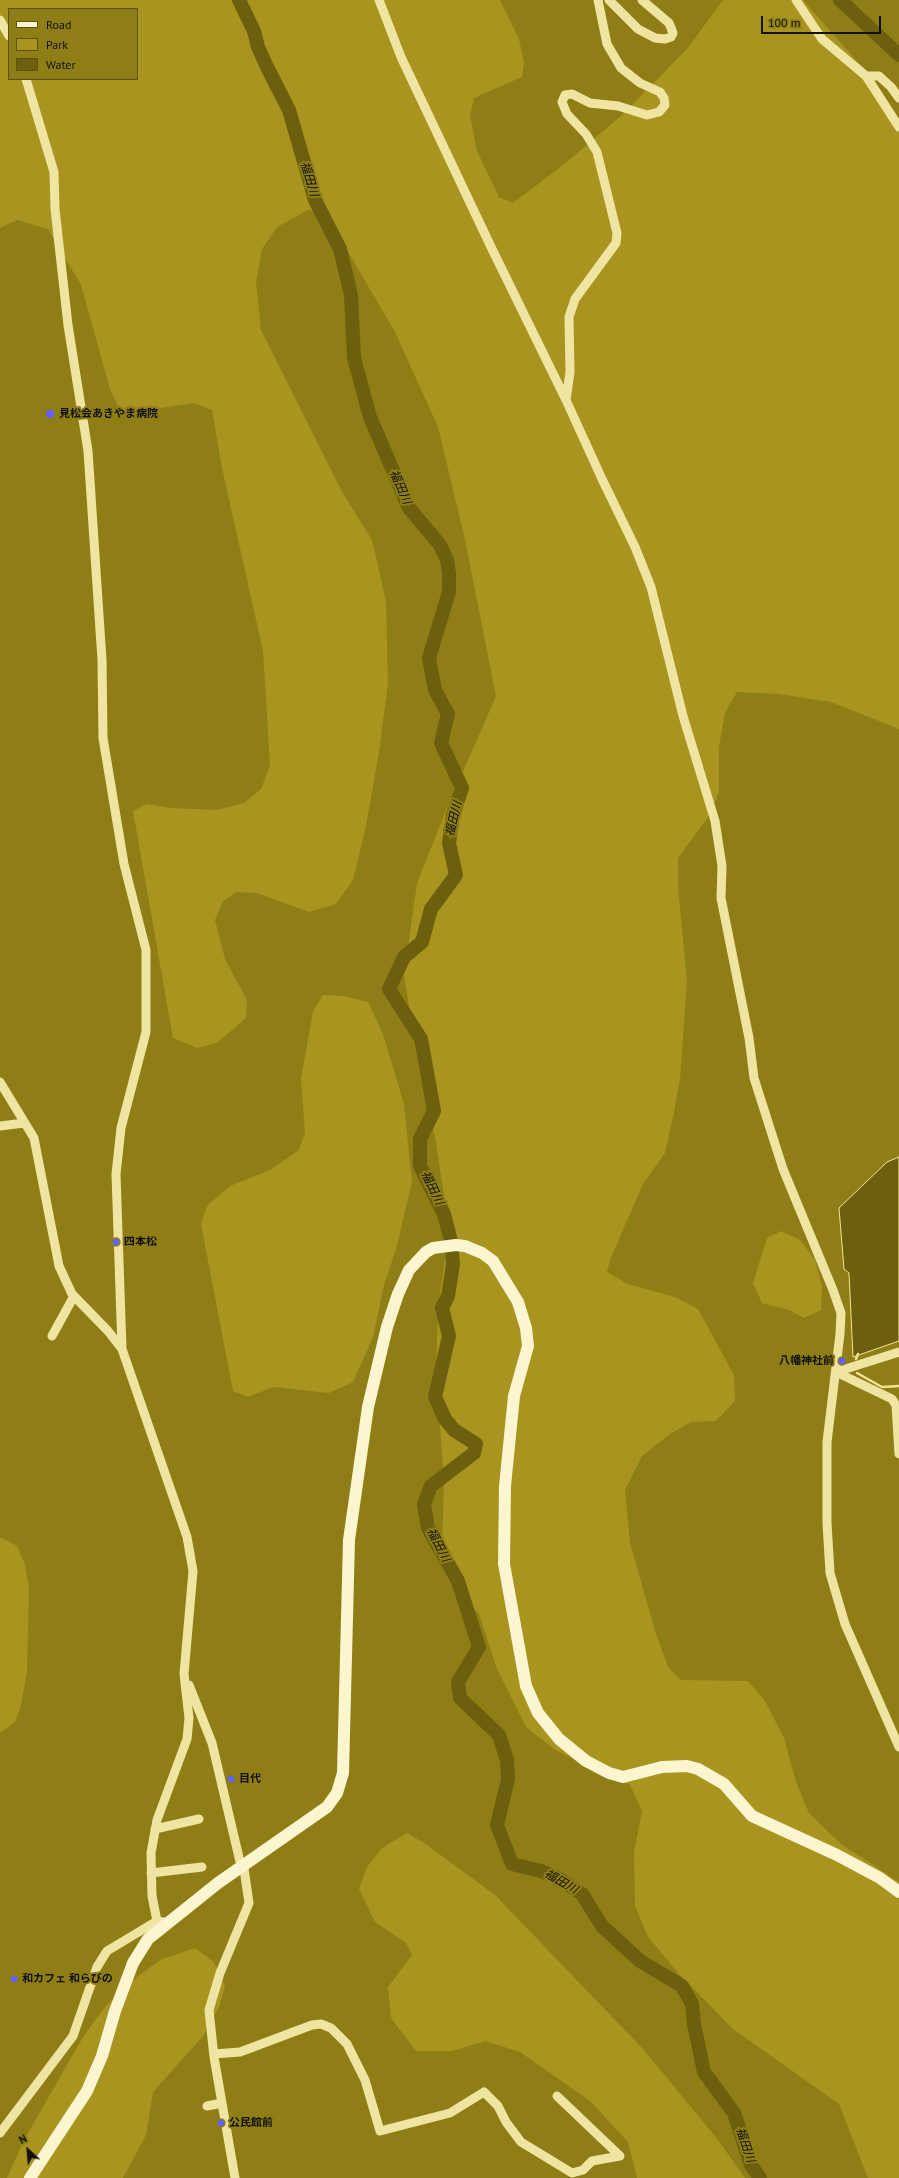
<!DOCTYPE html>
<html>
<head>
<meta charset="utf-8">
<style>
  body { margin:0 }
  #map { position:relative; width:899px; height:2178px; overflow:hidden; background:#8f7e16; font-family:"PT Sans",sans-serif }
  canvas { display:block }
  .legend { position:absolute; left:8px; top:8px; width:130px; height:72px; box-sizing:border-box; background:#8f7e16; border:1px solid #5d5214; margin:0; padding:5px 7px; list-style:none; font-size:12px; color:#111 }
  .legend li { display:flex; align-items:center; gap:8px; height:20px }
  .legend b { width:20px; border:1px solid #5d5214 }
  .north { position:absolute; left:8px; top:2130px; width:40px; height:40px; -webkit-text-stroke:3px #8f7e16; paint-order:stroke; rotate:334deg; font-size:11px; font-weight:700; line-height:16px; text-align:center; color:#111 }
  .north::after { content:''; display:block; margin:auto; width:14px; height:18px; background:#111; clip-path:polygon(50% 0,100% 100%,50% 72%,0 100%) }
  .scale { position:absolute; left:761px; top:16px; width:120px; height:18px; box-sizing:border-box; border:2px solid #111; border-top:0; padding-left:5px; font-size:12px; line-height:14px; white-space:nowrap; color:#111; -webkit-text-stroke:3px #8f7e16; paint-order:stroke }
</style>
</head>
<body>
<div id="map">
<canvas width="899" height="2178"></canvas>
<ul class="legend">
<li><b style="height:5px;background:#fbf5d0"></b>Road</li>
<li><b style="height:11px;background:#a8941e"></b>Park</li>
<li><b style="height:11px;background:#6c600e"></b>Water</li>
</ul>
<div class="north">N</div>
<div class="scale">100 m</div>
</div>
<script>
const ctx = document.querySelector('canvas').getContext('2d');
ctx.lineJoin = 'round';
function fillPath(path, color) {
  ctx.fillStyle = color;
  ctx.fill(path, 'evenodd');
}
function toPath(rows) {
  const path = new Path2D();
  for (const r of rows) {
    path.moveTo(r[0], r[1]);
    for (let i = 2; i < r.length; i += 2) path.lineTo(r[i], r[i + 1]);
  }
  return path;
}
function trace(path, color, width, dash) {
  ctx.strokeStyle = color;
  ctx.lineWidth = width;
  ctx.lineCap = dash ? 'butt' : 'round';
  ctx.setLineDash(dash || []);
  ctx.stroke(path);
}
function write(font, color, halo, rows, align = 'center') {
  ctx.font = font + ' "PT Sans","Noto Sans JP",sans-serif';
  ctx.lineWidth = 4;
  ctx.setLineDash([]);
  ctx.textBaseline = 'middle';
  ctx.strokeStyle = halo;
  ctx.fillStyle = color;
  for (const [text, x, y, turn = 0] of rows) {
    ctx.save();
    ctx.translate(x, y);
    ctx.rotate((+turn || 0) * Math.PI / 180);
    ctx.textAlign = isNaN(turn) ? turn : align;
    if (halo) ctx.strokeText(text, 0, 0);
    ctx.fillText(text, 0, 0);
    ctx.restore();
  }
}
const green = toPath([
  [0,0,500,0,519,39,524,63,522,77,474,98,470,115,477,151,499,197,513,203,567,162,623,114,687,49,723,0,803,0,876,83,899,119,899,729,831,702,779,694,737,692,725,713,719,746,719,792,709,816,678,858,678,886,687,982,680,1079,674,1112,665,1153,643,1184,610,1260,607,1272,628,1284,675,1297,698,1309,734,1375,735,1401,716,1421,691,1422,670,1434,642,1456,625,1490,630,1543,655,1631,668,1667,681,1680,748,1681,765,1701,784,1738,796,1782,809,1813,841,1844,899,1882,899,2178,868,2178,839,2104,733,2029,679,1974,648,1937,635,1906,634,1852,642,1811,630,1785,589,1767,554,1749,526,1727,497,1669,479,1614,459,1596,442,1550,444,1481,436,1372,438,1308,449,1230,436,1142,419,1070,404,975,417,883,447,808,496,696,465,540,438,427,395,332,324,211,308,210,277,227,262,249,256,282,261,330,341,490,372,540,386,601,388,683,379,752,366,826,353,880,336,904,309,912,257,893,237,892,223,901,215,920,225,959,247,1000,246,1018,217,1043,197,1048,173,1038,133,811,147,804,170,808,217,810,244,803,261,789,270,765,263,651,222,468,212,410,194,403,141,411,120,410,110,389,81,285,48,229,17,220,0,228],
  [9,9,137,9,137,79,9,79],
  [323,995,344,996,368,1002,383,1034,404,1104,412,1182,396,1249,384,1285,373,1337,353,1382,329,1393,273,1387,248,1397,233,1391,201,1224,207,1206,230,1186,270,1170,299,1150,305,1133,301,1079,313,1011],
  [781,1231,800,1240,815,1260,822,1286,821,1310,804,1318,789,1310,762,1303,753,1283,767,1238],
  [0,1537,17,1546,25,1564,29,1589,27,1672,21,1705,15,1722,0,1733],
  [407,1833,427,1845,495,1895,643,2049,718,2140,745,2178,637,2178,628,2142,590,2101,520,2052,485,2041,452,2051,416,2051,391,2018,388,1987,412,1955,406,1943,375,1922,359,1889,367,1867,382,1848],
  [195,1948,214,1962,225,1986,219,2007,203,2036,153,2092,146,2135,123,2178,7,2178,24,2140,83,2037,104,2008,134,1979,162,1959]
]);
const water = toPath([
  [899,1157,899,1341,853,1357,849,1273,844,1269,839,1208,887,1162,899,1157]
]);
const stream = toPath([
  [856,1359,858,1354],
  [857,1373,882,1387,899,1386]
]);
const river = toPath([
  [239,0,254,31,258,47,267,67,289,110,315,200,340,249,351,295,354,358,370,417,409,508,440,545,447,560,449,573,449,592,429,658,435,690,448,714,441,743,462,788,453,815,449,843,456,875,431,909,422,942,404,957,389,989,421,1039,434,1111,420,1139,420,1166,444,1214,451,1241,453,1264,448,1296,442,1308,449,1336,435,1397,445,1419,454,1430,476,1444,474,1453,431,1486,424,1504,428,1528,458,1581,479,1647,458,1682,460,1698,499,1735,507,1760,508,1779,497,1825,512,1864,541,1871,558,1878,582,1894,602,1926,640,1961,682,1986,692,2004,694,2024,704,2072,734,2113,751,2165,760,2178],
  [840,0,899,55]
]);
const street = toPath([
  [379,0,401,57,492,249,566,400,602,479,635,547,651,587,683,716,715,821,722,866,721,898,749,1038,754,1078,783,1169,833,1290,841,1313,840,1334,827,1442,827,1523,830,1573,845,1624,899,1747],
  [609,0,638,29,655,38,665,39,671,37,673,33,669,23,642,0],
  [796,0,822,39,866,76,899,127],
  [0,20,9,36],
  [866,76,879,76,891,87,899,98],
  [26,79,54,172,55,209,68,325,88,451,102,660,103,738,124,864,146,950,146,1032,121,1128,116,1174,122,1349,187,1537,193,1571,184,1674,189,1718,187,1739,157,1820,151,1853,152,1896,157,1921],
  [566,400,570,372,569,317,575,299,616,243,617,233,597,152,586,134,567,114,562,102,565,95,572,94,590,103,618,106,647,115,659,112,665,105,664,98,660,92,640,83,621,68,607,44,598,0],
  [0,1082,34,1138,59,1266,72,1294,108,1331,122,1349],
  [0,1126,24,1123],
  [52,1336,74,1296],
  [836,1372,892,1399,896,1405,899,1454],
  [836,1372,899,1352],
  [189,1685,212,1743,241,1866,244,1869,249,1903,220,1973,209,2010,214,2057,235,2178],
  [155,1829,199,1819],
  [151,1873,202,1867],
  [214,2054,240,2052,312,2025,321,2024,331,2028,347,2044,365,2080,380,2131,450,2113,484,2092,498,2106,506,2122,521,2142,572,2173,583,2170,592,2161,620,2156,557,2096],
  [207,2106,222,2103],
  [0,2133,73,2036,97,1967,107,1951,157,1921,164,1922]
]);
const secondary = toPath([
  [30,2178,87,2091,102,2056,115,2011,133,1963,148,1939,218,1883,327,1807,337,1793,343,1773,349,1540,368,1407,387,1327,398,1294,409,1270,426,1252,433,1248,456,1245,465,1246,482,1253,493,1261,518,1302,526,1328,528,1346,514,1396,505,1486,504,1564,526,1686,538,1713,559,1739,586,1761,609,1773,623,1777,662,1767,687,1766,698,1769,724,1784,752,1816,837,1855,880,1878,899,1892]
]);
const markers = [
  [50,414,5,"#6361ff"],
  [116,1242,4,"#6361ff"],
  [842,1361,4,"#6361ff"],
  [231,1779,4,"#6361ff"],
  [14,1979,4,"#6361ff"],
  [221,2123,4,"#6361ff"]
];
const poiNames = [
  ["見松会あきやま病院",59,414],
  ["四本松",124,1242],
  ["八幡神社前",834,1361,"right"],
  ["目代",239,1779],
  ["和カフェ 和らびの",22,1979],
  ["公民館前",229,2123]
];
const waterNames = [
  ["福田川",309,179,73],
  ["福田川",400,487,66],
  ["福田川",454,819,-77],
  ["福田川",432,1188,64],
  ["福田川",438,1545,63],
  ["福田川",561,1882,30],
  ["福田川",745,2145,71]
];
fillPath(green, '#a8941e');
fillPath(water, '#6c600e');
trace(water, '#f3e394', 1);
trace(stream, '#f3e394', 2.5);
trace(river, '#6c600e', 14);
trace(street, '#f0e4a2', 9);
trace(secondary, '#fbf5d0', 12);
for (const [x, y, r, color] of markers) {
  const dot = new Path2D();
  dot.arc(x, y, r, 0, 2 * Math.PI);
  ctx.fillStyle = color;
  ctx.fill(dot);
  trace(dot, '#8f7e16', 1.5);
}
write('bold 11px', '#111', '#8f7e16', poiNames, 'left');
write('italic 12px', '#111', '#8f7e16', waterNames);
</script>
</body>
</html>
